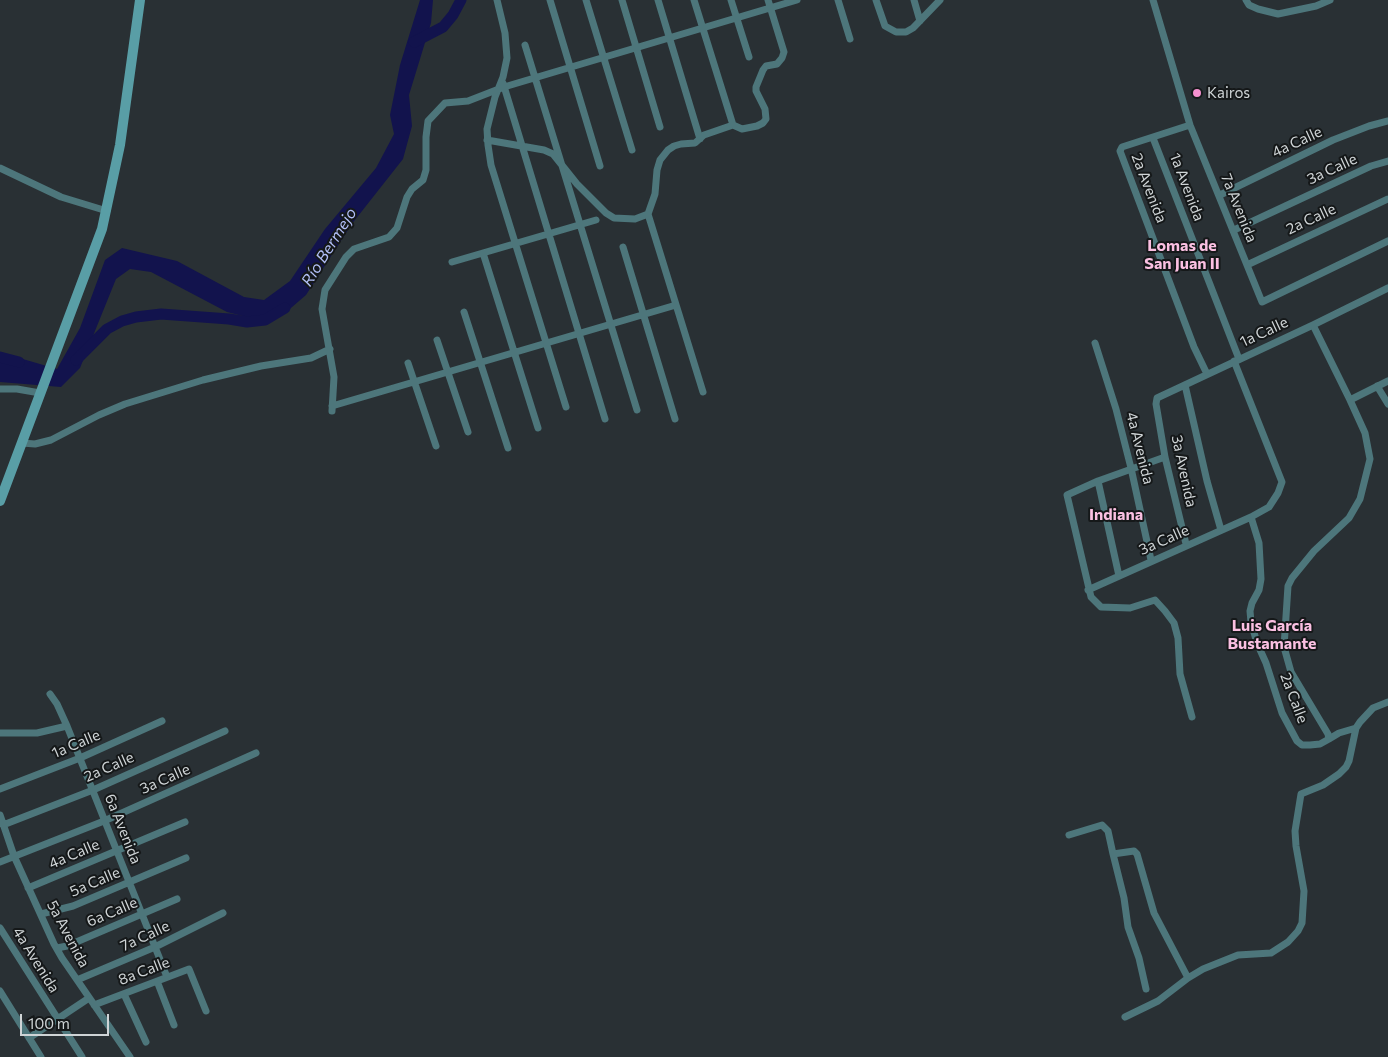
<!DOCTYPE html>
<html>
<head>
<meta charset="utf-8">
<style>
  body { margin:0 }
  #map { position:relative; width:1388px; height:1057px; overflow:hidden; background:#293034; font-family:Commissioner,sans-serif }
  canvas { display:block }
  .scale { position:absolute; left:20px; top:1014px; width:89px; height:22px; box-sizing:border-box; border:2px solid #cfd4d6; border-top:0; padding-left:6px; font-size:15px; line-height:18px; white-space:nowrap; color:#cfd4d6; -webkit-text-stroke:4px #151819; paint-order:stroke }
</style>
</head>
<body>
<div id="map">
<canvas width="1388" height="1057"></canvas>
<div class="scale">100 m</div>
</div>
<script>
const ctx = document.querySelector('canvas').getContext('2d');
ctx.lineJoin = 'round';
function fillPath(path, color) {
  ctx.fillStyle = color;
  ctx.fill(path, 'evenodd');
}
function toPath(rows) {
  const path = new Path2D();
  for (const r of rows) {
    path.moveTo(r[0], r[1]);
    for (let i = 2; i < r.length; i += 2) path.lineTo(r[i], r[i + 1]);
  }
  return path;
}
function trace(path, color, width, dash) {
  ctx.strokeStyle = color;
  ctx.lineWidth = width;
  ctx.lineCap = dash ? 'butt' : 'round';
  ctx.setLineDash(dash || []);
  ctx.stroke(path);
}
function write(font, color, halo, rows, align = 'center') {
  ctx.font = font + ' Commissioner,sans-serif';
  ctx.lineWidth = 4;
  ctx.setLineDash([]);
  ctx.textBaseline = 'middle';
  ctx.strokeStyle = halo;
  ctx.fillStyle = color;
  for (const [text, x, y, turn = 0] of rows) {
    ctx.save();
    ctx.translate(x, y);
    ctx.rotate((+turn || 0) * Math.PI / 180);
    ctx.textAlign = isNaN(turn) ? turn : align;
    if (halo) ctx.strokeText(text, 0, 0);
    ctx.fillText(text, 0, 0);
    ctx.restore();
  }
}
const water = toPath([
  [420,0,433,0,431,23,409,95,412,126,403,159,351,225,306,295,284,314,255,319,227,312,151,272,130,269,116,279,80,368,61,387,0,382,0,359,16,357,57,369,80,328,105,260,122,248,177,261,244,297,264,300,290,281,325,229,376,168,394,134,390,115,400,65]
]);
const river = toPath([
  [414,42,443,27,453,15,461,0],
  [0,357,19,362],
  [76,360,107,329,122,321,136,317,161,314,229,319,247,322,265,320,285,308]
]);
const minor = toPath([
  [497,0,505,33,507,58,503,77,495,97,487,129,488,145,491,165,566,407],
  [550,0,600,166],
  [586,0,632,150],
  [622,0,660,127],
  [658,0,700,139],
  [694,0,733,125],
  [731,0,749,57],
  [838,0,850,39],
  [876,0,885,26,896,32,906,32,913,28,940,0],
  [914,0,920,21],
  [1153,0,1190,125,1262,302,1388,241],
  [1246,0,1249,5,1258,9,1278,14,1316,6,1330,0],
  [525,45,637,410],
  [503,83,605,419],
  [1190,125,1122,147,1120,151,1194,347,1207,374],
  [1153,138,1239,359],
  [487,140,544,150,553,154,577,184,606,213,614,218,635,219,648,214,655,194,657,170,660,160,668,150,674,146,681,144,695,143,704,135,733,125,742,129,757,126,763,123,766,119,765,109,756,91,756,87,763,70,766,66,777,64,782,58,784,52,768,0],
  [0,168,61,197,107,211],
  [1220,195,1333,140,1369,126,1388,121],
  [648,214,703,392],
  [1234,230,1371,166,1388,161],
  [623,247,675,419],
  [483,253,538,428],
  [452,262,596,220],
  [1247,265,1388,199],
  [464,312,508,448],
  [1313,325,1350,400,1365,433,1370,459,1360,499,1349,518,1314,551,1292,578,1288,586,1284,647,1291,672,1328,734,1329,739,1339,733,1356,728],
  [437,340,468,432],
  [1095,343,1116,409,1131,468,1151,560],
  [408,363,436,446],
  [1185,385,1207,481,1221,530],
  [1377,386,1388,404],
  [0,389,17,389,40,393],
  [1350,400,1388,381],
  [332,406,676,305],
  [332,411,334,377,322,309,325,290,346,257,354,249,389,237,397,228,407,197,412,189,423,180,426,170,426,137,428,121,445,103,468,101,504,87,797,0],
  [22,443,35,444,51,440,99,415,125,404,203,380,261,366,311,358,330,349],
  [1165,457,1098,481,1067,495,1091,597,1101,607,1130,608,1155,600,1165,611,1174,623,1178,638,1180,674,1192,717],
  [1098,481,1119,576],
  [1251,517,1259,543,1261,579,1259,590,1252,603,1250,611,1251,622,1257,643,1266,663,1282,713,1297,741,1302,745,1310,745,1320,744,1329,739],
  [1186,544,1165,457,1156,404,1157,398,1313,325,1388,288],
  [1088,590,1251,517,1269,507,1278,493,1282,482,1234,361],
  [50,694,57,704,67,726,167,977],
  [0,733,37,733,67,726],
  [0,789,80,758,162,721],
  [0,815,14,856,54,944,62,958,130,1057],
  [3,825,93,790,225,731],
  [1069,835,1102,825,1108,831,1113,854,1134,851,1137,854,1154,913,1188,978,1203,969,1238,955,1271,953,1288,942,1298,931,1302,923,1304,891,1296,846,1295,831,1301,794,1323,785,1339,774,1346,767,1349,761,1356,728,1360,722,1373,708,1388,702],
  [1113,854,1124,898,1128,927,1139,958,1146,989],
  [0,862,104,821,256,753],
  [28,888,185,822],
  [41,914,73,906,186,858],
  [0,928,82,1057],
  [57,948,67,946,177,899],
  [77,980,155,947,223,913],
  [157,981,174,1025],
  [0,991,41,1057],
  [124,994,146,1042],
  [94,1005,189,969,206,1011],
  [1125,1017,1158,1001,1188,978],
  [29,1038,89,998]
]);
const secondary = toPath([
  [0,501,102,229,120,145,140,0]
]);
const markers = [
  [1197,93,5,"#f690d0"]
];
const poiNames = [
  ["Kairos",1207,93]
];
const streetNames = [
  ["4a Calle",1297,142,-25],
  ["3a Calle",1332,169,-25],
  ["1a Avenida",1187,187,69],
  ["2a Avenida",1149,188,69],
  ["7a Avenida",1239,208,68],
  ["2a Calle",1311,219,-25],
  ["1a Calle",1264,332,-25],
  ["4a Avenida",1140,448,76],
  ["3a Avenida",1184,471,78],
  ["3a Calle",1164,540,-24],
  ["2a Calle",1294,698,69],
  ["1a Calle",76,744,-23],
  ["2a Calle",109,767,-24],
  ["3a Calle",165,779,-24],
  ["6a Avenida",123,829,68],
  ["4a Calle",74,854,-23],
  ["5a Calle",95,882,-23],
  ["6a Calle",112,912,-23],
  ["5a Avenida",68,934,62],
  ["7a Calle",145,936,-25],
  ["4a Avenida",36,960,58],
  ["8a Calle",144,971,-21]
];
const neighbourhoodNames = [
  ["Lomas de",1182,246],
  ["San Juan II",1182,264],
  ["Indiana",1116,515],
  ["Luis García",1272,626],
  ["Bustamante",1272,644]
];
const waterNames = [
  ["Río Bermejo",329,247,-58]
];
fillPath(water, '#12134d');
trace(river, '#12134d', 11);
trace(minor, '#4d767b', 7);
trace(secondary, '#599ea6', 10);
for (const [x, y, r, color] of markers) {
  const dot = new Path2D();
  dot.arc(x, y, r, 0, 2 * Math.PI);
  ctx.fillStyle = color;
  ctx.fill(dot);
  trace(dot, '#151819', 2);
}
write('15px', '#cfd4d6', '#151819', poiNames, 'left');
write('15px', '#cfd4d6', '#151819', streetNames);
write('bold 16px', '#fbc0e2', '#151819', neighbourhoodNames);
write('italic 16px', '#b2bff7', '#151819', waterNames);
</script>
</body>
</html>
